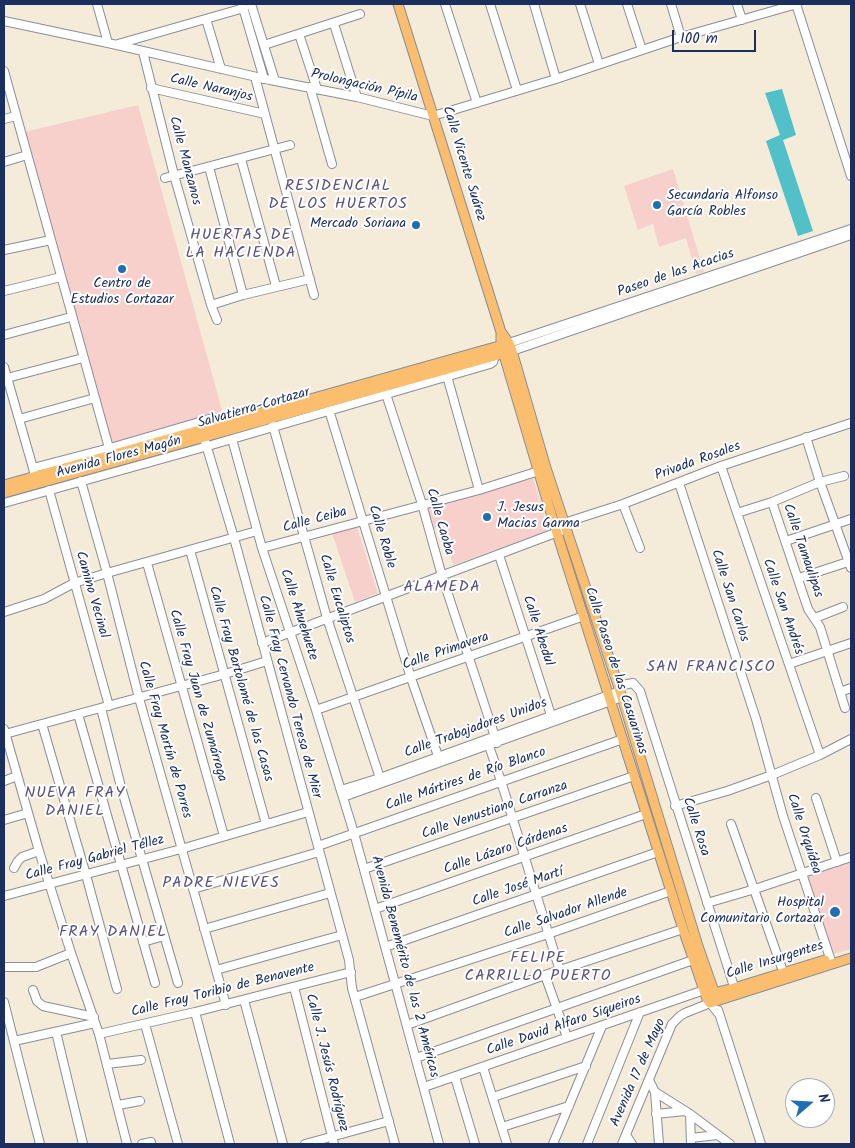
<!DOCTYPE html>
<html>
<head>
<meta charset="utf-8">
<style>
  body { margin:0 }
  #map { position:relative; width:855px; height:1148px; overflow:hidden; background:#f4ecd8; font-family:Kalam,sans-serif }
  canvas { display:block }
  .frame { position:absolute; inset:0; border:5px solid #1b2f5e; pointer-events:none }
  .north { position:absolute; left:785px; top:1078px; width:50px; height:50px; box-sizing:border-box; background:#fff; border:1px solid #a4acbf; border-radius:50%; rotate:71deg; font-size:14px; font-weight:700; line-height:20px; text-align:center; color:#1b2f5e }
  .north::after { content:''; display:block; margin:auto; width:18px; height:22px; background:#1f6fb2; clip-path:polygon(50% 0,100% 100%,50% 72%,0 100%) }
  .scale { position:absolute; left:672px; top:30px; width:84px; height:22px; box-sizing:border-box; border:2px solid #1b2f5e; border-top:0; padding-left:6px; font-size:15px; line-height:18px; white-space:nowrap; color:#1b2f5e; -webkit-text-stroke:4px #fff; paint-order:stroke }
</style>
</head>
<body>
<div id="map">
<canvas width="855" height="1148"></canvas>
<div class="frame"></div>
<div class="north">N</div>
<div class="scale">100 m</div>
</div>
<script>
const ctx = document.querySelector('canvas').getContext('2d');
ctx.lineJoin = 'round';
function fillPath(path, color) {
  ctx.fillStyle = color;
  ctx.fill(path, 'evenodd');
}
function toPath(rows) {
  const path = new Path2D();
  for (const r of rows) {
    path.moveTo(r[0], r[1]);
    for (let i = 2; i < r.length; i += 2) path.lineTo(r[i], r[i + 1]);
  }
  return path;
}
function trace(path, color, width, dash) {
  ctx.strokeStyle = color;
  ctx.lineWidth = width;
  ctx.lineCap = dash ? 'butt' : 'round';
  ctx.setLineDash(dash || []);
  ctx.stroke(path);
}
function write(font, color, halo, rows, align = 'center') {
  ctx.font = font + ' Kalam,sans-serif';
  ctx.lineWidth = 4;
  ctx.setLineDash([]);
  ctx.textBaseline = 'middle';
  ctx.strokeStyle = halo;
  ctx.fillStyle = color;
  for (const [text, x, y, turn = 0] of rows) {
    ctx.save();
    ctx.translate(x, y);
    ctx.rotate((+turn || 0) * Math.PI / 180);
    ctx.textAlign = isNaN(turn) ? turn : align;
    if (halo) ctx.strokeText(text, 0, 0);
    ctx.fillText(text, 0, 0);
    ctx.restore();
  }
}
const built = toPath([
  [138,105,223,414,111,444,24,132],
  [673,169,704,272,696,274,686,238,659,247,653,224,638,230,624,186],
  [533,478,549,531,453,565,442,527,433,529,426,508],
  [357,527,378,593,355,602,332,533],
  [851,860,851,949,833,954,806,875]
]);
const water = toPath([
  [782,89,796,135,783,140,813,231,798,236,766,141,780,135,765,93]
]);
const minor = toPath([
  [97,4,108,43],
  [242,4,264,79],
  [251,4,275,81],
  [445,4,477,103],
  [490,4,517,90],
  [534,4,556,79],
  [580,4,599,64],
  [627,4,642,50],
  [671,4,681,37],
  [737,4,742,20],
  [796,4,851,176],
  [206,19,221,69],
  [4,21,108,43,270,80,357,97,433,116,556,79,681,37,797,4],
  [334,24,357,97],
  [299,34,317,89],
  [118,44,244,8],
  [264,45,360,14],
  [143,52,174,175,211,305,217,320],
  [4,71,109,448],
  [255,77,314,295],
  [310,87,332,164],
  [151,88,265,114],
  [4,119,16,116],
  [241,159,276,286],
  [4,162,27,155],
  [209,167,243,295],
  [165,178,290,145],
  [4,250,51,240],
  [4,291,61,277],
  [211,305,243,295,310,279],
  [4,335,71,317],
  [509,343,851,229],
  [512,351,851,235],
  [4,367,33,468],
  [447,376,479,490],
  [7,378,83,358],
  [386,394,422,504,442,576,497,743],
  [329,410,411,678,438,756],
  [19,419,95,398],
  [273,426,327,618,380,778],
  [202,431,234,538,349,960,352,988,395,1144],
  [806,437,820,482,851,568],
  [232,439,262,548,316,710,354,833,439,1144],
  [721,466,820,755],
  [35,476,33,468,117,446,213,418,222,420,226,426],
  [81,481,107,573,139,698,226,1005],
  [679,483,756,719,783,816,832,964],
  [49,490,109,706],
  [772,502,808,609,820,627,845,708],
  [4,503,208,446,490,364,493,362,495,356],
  [623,504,640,548],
  [737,513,772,502,820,482,844,476],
  [561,524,623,504,721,466,851,423],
  [786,541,851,519],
  [262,548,479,490,542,470],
  [190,550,266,824],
  [499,555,551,715],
  [147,563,224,836],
  [799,578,851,561],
  [4,612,44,599,74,583,107,573,257,531],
  [815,618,843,607],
  [262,643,566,529],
  [789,664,851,643],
  [618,686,633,683,640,691,736,993],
  [840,692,851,688],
  [101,708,121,787,178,983],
  [316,710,584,616],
  [78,714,155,983],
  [42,724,86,875,117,989],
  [4,729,39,851,71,953,99,1034,127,1144],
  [5,734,225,674,267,661],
  [488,743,501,781,560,971],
  [4,781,17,776],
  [341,790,380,778,620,691],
  [343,797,622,697],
  [816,798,837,862],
  [675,806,727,791,772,775,820,755,851,739],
  [4,820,28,813],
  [731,824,785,977],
  [318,846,623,739],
  [14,868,18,861,22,857,39,851],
  [364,869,634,776],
  [193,889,319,852],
  [4,896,181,849,308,812],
  [707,903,755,889,851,857],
  [375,909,646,814],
  [204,929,330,893],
  [143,942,164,936],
  [385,947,658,852],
  [4,967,36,967,71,953],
  [216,970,342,935],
  [545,975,567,1037],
  [294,987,334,1144],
  [33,990,37,1001,43,1006,94,1017],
  [355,997,548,934,671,891],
  [244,1000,283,1144],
  [4,1002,40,1144],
  [718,1010,761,1144],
  [195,1012,230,1144],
  [145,1024,178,1144],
  [407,1025,545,975,683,929],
  [56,1032,83,1144],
  [99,1034,195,1012,351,972],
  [14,1041,95,1023],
  [416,1058,693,960],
  [107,1064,141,1060],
  [483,1067,507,1144],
  [455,1077,475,1144],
  [649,1080,655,1092,659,1144],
  [424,1087,710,988],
  [655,1092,690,1114,730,1144],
  [493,1097,586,1066],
  [118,1105,140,1101],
  [656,1114,685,1111],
  [690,1114,691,1144],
  [502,1127,569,1106],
  [626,1135,632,1144],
  [691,1138,717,1135],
  [142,1144,151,1142],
  [305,1144,389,1121],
  [553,1144,602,1026],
  [587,1144,640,1012],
  [622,1144,672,1024,680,1016,685,1013,710,1003,718,1013]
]);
const major = toPath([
  [398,4,501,332,501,345,555,527,683,929,707,999,710,1003,851,958],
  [501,332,509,343,512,351,546,468,620,691,698,946,717,1000],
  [4,485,506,344],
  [4,493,509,352],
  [710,994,734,988,825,960]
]);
const markers = [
  [657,205,5,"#1f6fb2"],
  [416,225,5,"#1f6fb2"],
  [122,269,5,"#1f6fb2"],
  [487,517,5,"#1f6fb2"],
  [835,912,6,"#1f6fb2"]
];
const streetNames = [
  ["Prolongación Pípila",364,87,13],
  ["Calle Naranjos",211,89,13],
  ["Calle Manzanos",184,161,75],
  ["Calle Vicente Suárez",463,164,73],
  ["Paseo de las Acacias",676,274,-19],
  ["Salvatierra-Cortazar",254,409,-16],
  ["Avenida Flores Magón",119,458,-15],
  ["Privada Rosales",698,462,-20],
  ["Calle Ceiba",315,521,-15],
  ["Calle Caoba",439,522,74],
  ["Calle Roble",381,537,73],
  ["Calle Tamaulipas",802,551,71],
  ["Camino Vecinal",91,595,74],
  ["Calle San Carlos",729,596,72],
  ["Calle Eucaliptos",336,599,73],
  ["Calle San Andrés",782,607,71],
  ["Calle Ahuehuete",298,615,72],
  ["Calle Abedul",537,631,72],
  ["Calle Primavera",446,652,-19],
  ["Calle Paseo de las Casuarinas",615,671,72],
  ["Calle Fray Bartolomé de las Casas",240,684,74],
  ["Calle Fray Juan de Zumárraga",197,696,74],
  ["Calle Fray Cervando Teresa de Mier",289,697,75],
  ["Calle Trabajadores Unidos",476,729,-20],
  ["Calle Fray Martín de Porres",164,740,74],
  ["Calle Mártires de Río Blanco",466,780,-19],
  ["Calle Venustiano Carranza",495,811,-19],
  ["Calle Rosa",695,827,72],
  ["Calle Orquídea",803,834,72],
  ["Calle Lázaro Cárdenas",506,850,-19],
  ["Calle Fray Gabriel Téllez",95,859,-15],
  ["Calle José Martí",518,888,-19],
  ["Calle Salvador Allende",566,914,-19],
  ["Calle Insurgentes",775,961,-17],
  ["Avenida Benemérito de las 2 Américas",404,967,75],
  ["Calle Fray Toribio de Benavente",223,991,-14],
  ["Calle David Alfaro Siqueiros",564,1026,-19],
  ["Calle J. Jesús Rodríguez",326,1063,76],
  ["Avenida 17 de Mayo",639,1073,-66]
];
const poiNames = [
  ["Secundaria Alfonso",667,197],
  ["García Robles",667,213],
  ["Mercado Soriana",406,225,"right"],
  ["Centro de",122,285,"center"],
  ["Estudios Cortazar",122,301,"center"],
  ["J. Jesus",497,509],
  ["Macias Garma",497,525],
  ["Hospital",824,904,"right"],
  ["Comunitario Cortazar",824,920,"right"]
];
const quarterNames = [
  ["RESIDENCIAL",338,187],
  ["DE LOS HUERTOS",338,205],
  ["HUERTAS DE",241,236],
  ["LA HACIENDA",241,254],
  ["ALAMEDA",442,588],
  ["SAN FRANCISCO",711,668],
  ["NUEVA FRAY",75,794],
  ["DANIEL",75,812],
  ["PADRE NIEVES",221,884],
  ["FRAY DANIEL",113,933],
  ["FELIPE",538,959],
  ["CARRILLO PUERTO",538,977]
];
fillPath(built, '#f7d0cc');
fillPath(water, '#52c0c9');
trace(minor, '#888e9b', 10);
trace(major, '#888e9b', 11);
trace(minor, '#fff', 8);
trace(major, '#fbbe6e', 9);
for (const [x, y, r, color] of markers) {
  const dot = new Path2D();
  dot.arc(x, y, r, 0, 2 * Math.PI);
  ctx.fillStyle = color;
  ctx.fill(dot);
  trace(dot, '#fff', 2);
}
write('14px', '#1b2f5e', '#fff', streetNames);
write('14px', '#1b2f5e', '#fff', poiNames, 'left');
ctx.letterSpacing = '1px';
write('16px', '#5c537c', '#fff', quarterNames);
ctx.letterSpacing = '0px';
</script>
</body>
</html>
